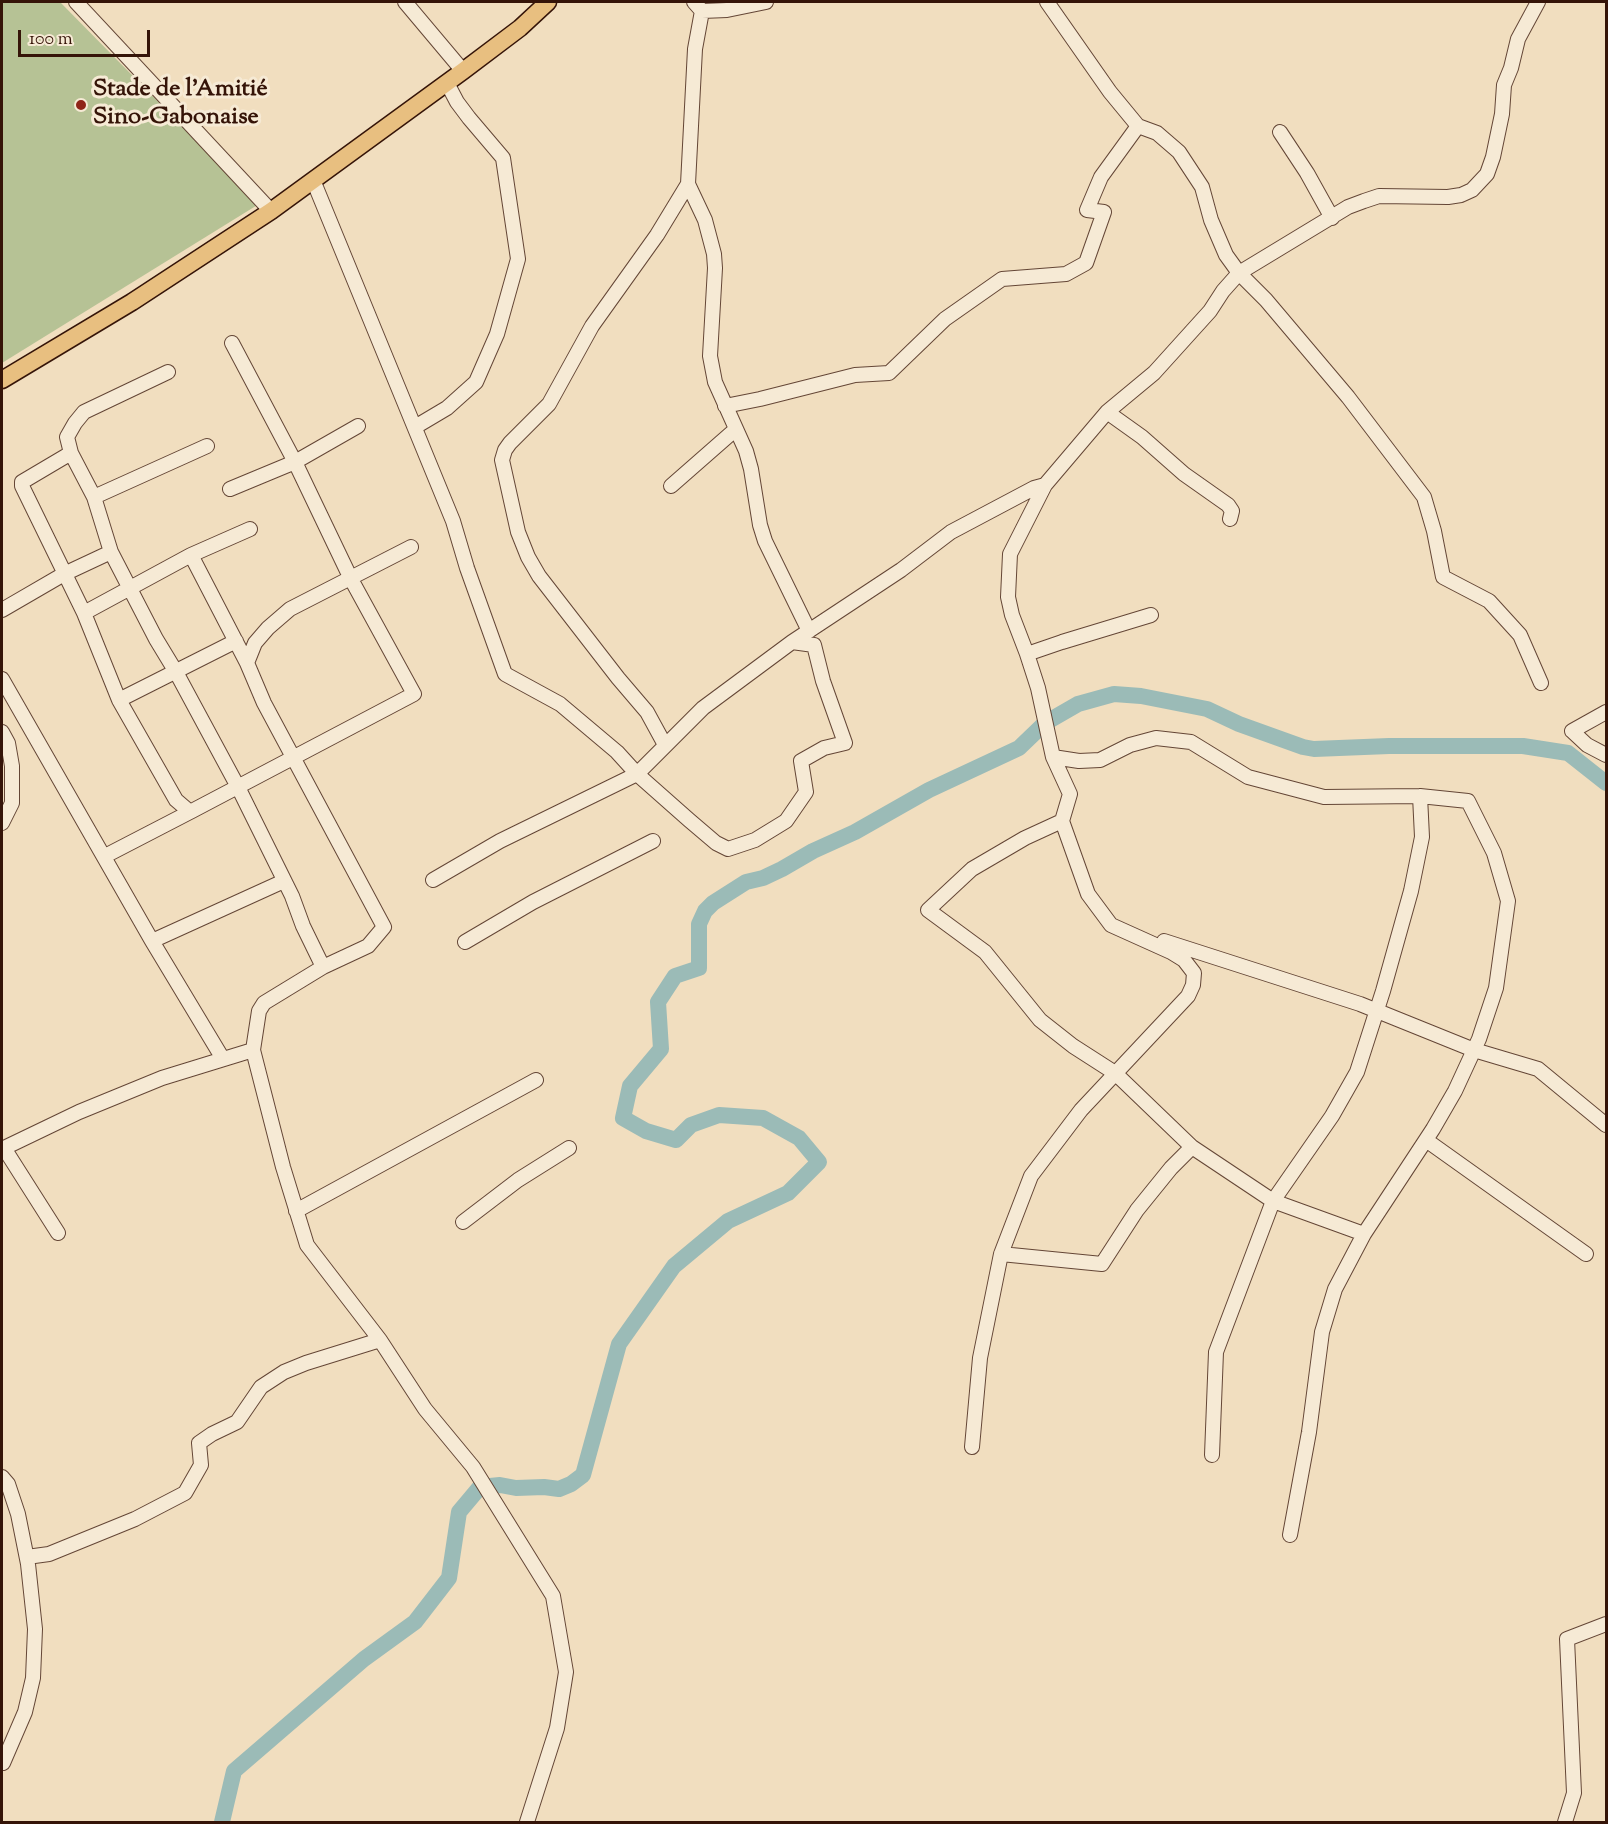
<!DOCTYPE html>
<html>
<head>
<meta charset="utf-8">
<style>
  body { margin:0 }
  #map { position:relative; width:1608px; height:1824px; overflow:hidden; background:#f1debf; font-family:"Sorts Mill Goudy",serif }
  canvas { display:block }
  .frame { position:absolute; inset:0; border:3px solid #351408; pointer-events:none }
  .scale { position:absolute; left:18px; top:30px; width:132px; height:27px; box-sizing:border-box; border:3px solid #351408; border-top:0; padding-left:8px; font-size:18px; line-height:21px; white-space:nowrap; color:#351408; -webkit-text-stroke:4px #f6ead5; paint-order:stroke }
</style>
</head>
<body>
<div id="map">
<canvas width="1608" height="1824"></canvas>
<div class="frame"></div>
<div class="scale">100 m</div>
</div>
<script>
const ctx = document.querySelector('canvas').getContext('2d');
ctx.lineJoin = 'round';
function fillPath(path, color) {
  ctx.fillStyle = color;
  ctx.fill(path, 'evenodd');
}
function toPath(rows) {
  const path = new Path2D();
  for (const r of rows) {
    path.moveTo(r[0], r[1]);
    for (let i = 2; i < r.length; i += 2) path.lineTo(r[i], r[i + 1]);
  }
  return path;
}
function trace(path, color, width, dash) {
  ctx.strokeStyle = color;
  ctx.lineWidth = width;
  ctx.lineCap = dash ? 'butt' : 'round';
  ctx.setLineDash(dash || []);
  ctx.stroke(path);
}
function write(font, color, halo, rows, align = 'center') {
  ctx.font = font + ' "Sorts Mill Goudy",serif';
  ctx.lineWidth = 6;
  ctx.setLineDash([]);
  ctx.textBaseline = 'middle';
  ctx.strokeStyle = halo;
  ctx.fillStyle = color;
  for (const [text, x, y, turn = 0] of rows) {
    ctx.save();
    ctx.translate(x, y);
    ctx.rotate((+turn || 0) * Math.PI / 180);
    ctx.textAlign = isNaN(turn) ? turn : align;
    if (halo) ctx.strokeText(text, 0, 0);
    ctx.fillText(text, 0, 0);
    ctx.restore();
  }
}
const green = toPath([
  [2,2,60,2,259,204,2,363]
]);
const river = toPath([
  [222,1822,234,1771,364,1659,415,1622,449,1578,459,1512,480,1487,500,1485,516,1488,544,1487,559,1489,571,1484,583,1475,619,1344,674,1266,728,1221,788,1193,819,1162,799,1138,763,1118,719,1115,691,1125,676,1140,646,1131,623,1118,630,1086,661,1049,658,1002,675,976,699,968,699,924,705,911,713,903,746,882,763,878,782,869,813,851,855,832,929,790,1019,748,1045,723,1078,704,1114,694,1141,696,1207,709,1239,724,1303,747,1314,749,1389,746,1523,746,1568,753,1606,783]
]);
const minor = toPath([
  [76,2,271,211],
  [405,2,463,71],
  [1047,2,1110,92,1138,126,1157,133,1179,152,1202,187,1211,220,1226,255,1239,273,1223,291,1210,311,1154,373,1107,412,1045,485,1010,554,1008,597,1012,615,1027,654,1038,688,1053,757,1079,761,1100,760,1130,745,1156,738,1191,742,1248,777,1324,797,1420,796,1468,801,1494,853,1508,901,1496,988,1479,1039,1455,1091,1433,1129,1364,1234,1335,1289,1322,1332,1309,1432,1290,1535],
  [1538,2,1518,39,1511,68,1504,85,1502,114,1493,157,1487,174,1472,190,1461,195,1448,197,1379,196,1364,201,1348,207,1239,273,1266,300,1348,397,1424,497,1434,531,1443,577,1489,601,1520,635,1541,683],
  [702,11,727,10,766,2],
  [1280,132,1307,173,1332,218],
  [313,180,453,521,467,568,505,674,560,704,617,752,637,774,689,820,716,843,728,849,755,840,786,821,806,792,801,761,824,748,845,743,823,681,814,645,792,642],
  [688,184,705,220,714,254,715,268,710,356,715,382,746,451,751,469,760,525,765,541,809,631],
  [168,372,84,412,75,423,67,437,71,453,94,497,111,552,156,639,176,672,238,787,292,896,303,926,323,967],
  [725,406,760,399,855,375,889,373,945,319,1002,279,1066,274,1086,263,1104,212,1087,210,1101,177,1138,126],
  [1107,412,1142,437,1184,474,1228,505,1232,511,1230,519],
  [415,427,447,408,476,382,497,334,518,259,503,158,469,118,457,102,447,83],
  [71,453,22,482,22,486,84,613,119,700,176,800,190,812,414,694,351,579,295,462,232,343],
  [671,486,736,429],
  [230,489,295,462,358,426],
  [94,497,207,446],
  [191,555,247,663,264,703,384,927,368,946,323,967,264,1003,259,1011,253,1050],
  [2,610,64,574,111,552],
  [84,613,191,555,250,529],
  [1027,654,1062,642,1151,615],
  [247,663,255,643,268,628,290,609,411,547],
  [2,679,152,941,223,1059],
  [119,700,236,641],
  [1606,712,1572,731,1587,745,1606,755],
  [2,732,8,743,12,766,12,803,2,823],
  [665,745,647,712,618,678,539,576,528,557,518,532,502,460,505,450,510,443,549,404,592,326,657,235,688,184,695,49,702,11,694,2],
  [1062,821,1025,838,972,869,928,910,985,952,1040,1020,1073,1046,1115,1073,1192,1147,1273,1201,1364,1234],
  [105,856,190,812],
  [433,880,500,841,637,774,703,708,792,642,901,570,951,532,1034,488,1045,485],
  [152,941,284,881],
  [1164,941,1360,1004,1474,1050,1538,1069,1606,1125],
  [465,942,533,902,653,841],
  [1426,1140,1586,1254],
  [4,1148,58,1233],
  [2,1149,79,1112,162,1078,253,1050,283,1167,307,1245,380,1340,425,1409,473,1467,553,1596,566,1672,557,1728,527,1822],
  [296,1211,536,1080],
  [463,1222,518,1180,569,1148],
  [1001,1254,1102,1264,1137,1210,1171,1168,1192,1147],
  [972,1447,980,1358,1001,1254,1031,1176,1081,1110,1188,996,1193,985,1194,973,1184,960,1171,952,1111,925,1088,894,1062,821,1070,794,1053,757],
  [1212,1455,1216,1352,1273,1201,1332,1116,1357,1072,1383,991,1411,891,1422,837,1420,796],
  [2,1477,8,1484,18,1514,28,1564,35,1629,33,1678,25,1712,3,1763],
  [27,1557,49,1554,135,1519,185,1493,201,1465,199,1443,212,1434,237,1422,261,1387,284,1372,306,1363,380,1340],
  [1565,1822,1574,1793,1567,1639,1606,1624]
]);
const major = toPath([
  [2,380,132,302,271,211,463,71,520,28,548,2]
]);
const markers = [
  [81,105,6,"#8f2418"]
];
const poiNames = [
  ["Stade de l’Amitié",93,91],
  ["Sino-Gabonaise",93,119]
];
fillPath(green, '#b6c295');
trace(river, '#9bbbb7', 16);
trace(minor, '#644636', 16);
trace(major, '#351408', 19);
trace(minor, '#f6ead5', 14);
trace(major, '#e8bf80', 16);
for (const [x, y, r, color] of markers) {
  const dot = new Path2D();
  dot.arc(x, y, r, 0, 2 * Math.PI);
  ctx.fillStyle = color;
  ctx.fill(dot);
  trace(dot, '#f6ead5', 2);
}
write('bold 24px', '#351408', '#f6ead5', poiNames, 'left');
</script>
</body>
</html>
